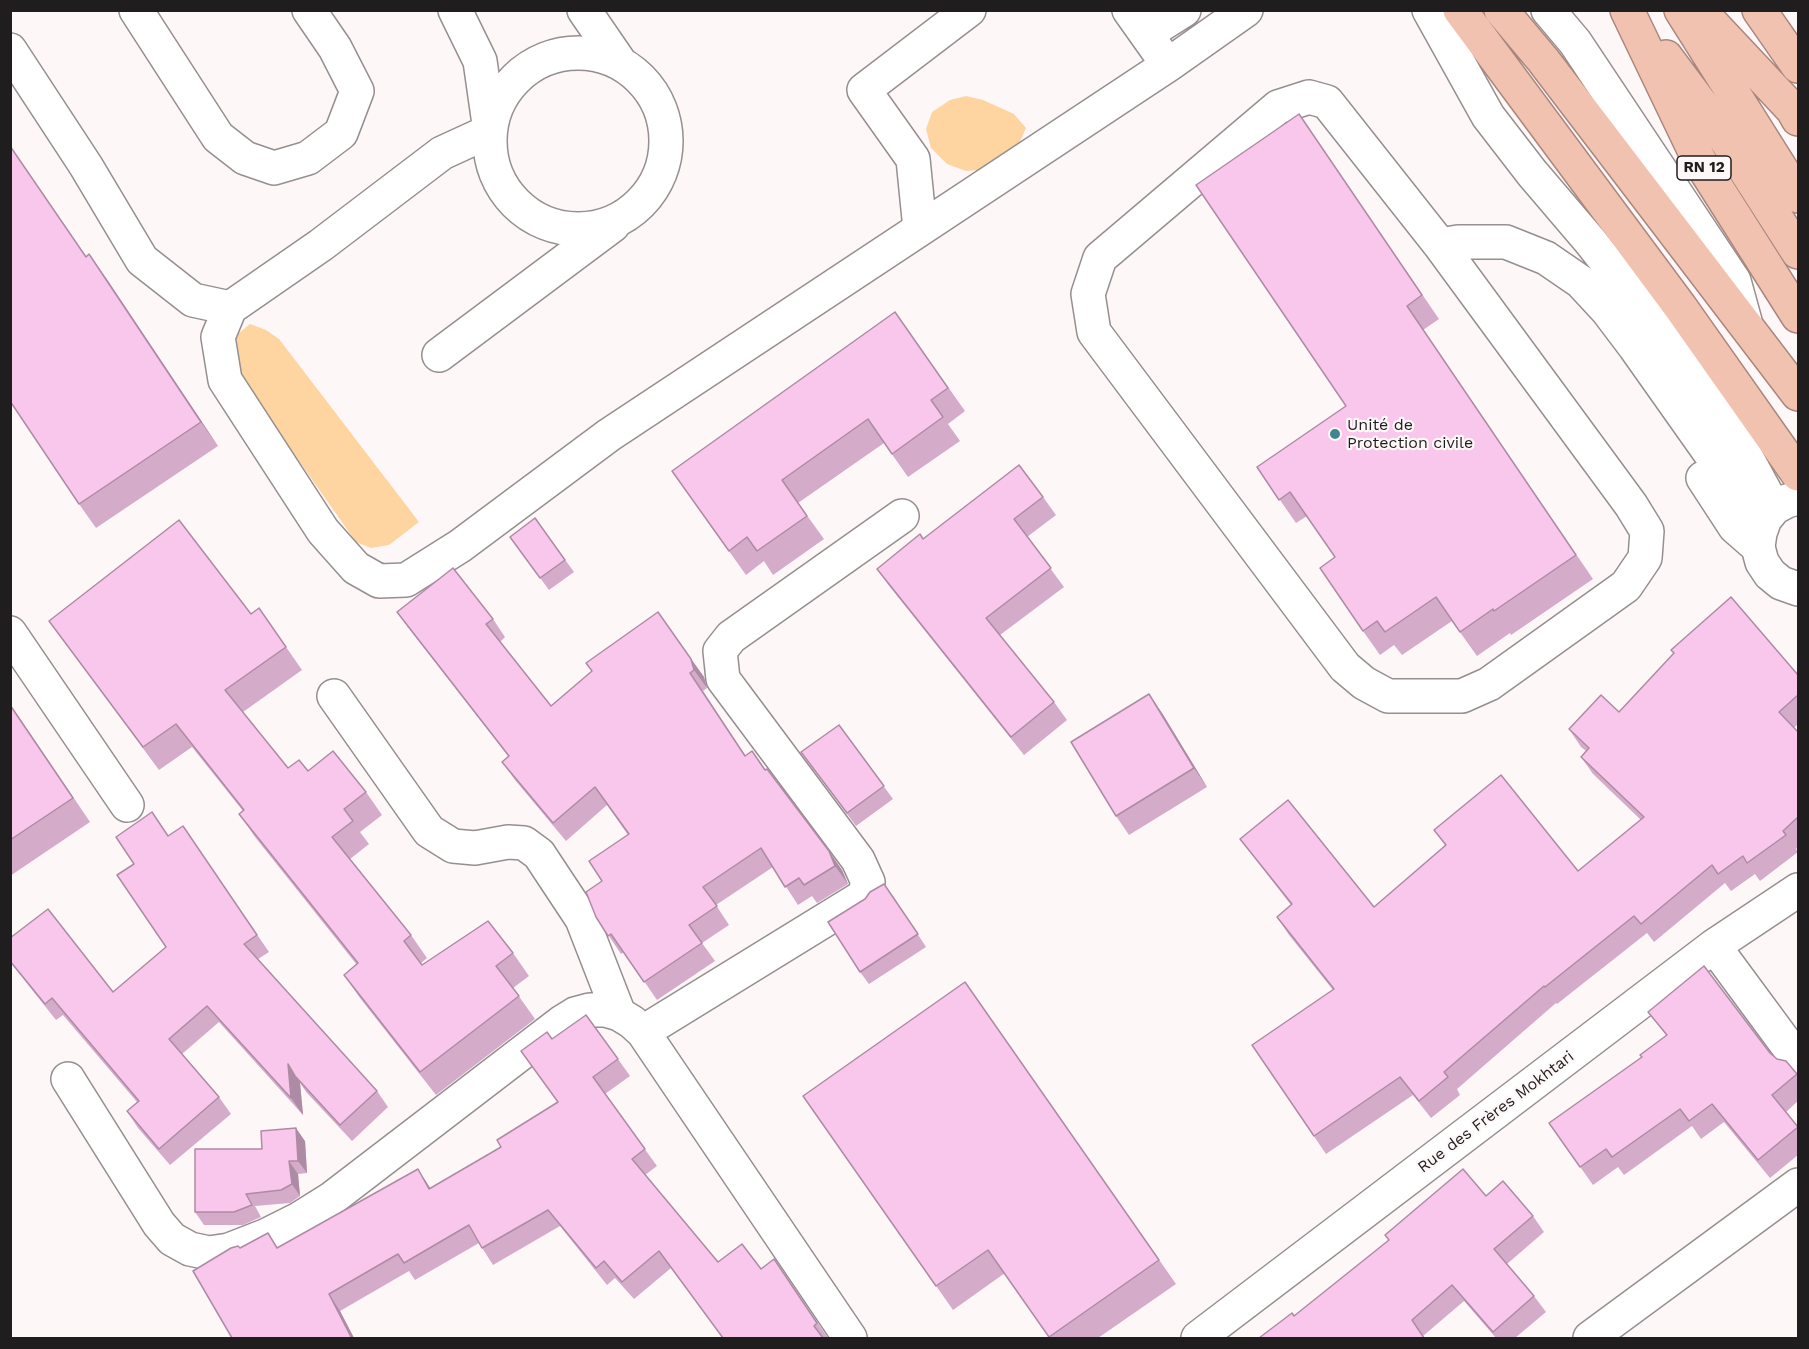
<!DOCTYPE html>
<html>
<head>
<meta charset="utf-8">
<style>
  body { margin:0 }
  #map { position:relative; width:1809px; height:1349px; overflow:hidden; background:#fef7f8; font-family:"Work Sans",sans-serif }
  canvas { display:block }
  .frame { position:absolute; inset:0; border:12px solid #201d1e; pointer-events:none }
</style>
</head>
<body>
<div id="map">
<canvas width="1809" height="1349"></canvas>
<div class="frame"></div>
</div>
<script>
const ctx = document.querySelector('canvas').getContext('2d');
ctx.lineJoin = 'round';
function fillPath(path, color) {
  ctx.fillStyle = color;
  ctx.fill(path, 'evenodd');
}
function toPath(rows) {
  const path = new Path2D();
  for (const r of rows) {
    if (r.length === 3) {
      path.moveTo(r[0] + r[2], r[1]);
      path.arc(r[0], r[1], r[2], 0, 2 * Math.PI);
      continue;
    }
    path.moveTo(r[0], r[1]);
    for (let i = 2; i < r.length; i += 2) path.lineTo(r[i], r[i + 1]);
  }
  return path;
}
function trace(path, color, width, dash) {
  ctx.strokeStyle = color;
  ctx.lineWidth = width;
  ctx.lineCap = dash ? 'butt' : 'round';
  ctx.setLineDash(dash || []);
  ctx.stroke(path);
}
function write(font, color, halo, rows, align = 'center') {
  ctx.font = font + ' "Work Sans",sans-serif';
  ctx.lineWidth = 4.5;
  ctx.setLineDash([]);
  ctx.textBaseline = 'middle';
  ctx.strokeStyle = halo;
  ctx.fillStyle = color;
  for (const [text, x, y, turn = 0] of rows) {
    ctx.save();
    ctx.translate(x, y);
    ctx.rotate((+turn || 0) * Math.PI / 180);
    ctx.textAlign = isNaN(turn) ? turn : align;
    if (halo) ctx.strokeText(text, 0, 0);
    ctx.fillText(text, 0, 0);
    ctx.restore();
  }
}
const green = toPath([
  [966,96,983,100,1014,114,1026,128,1019,144,981,170,966,171,947,164,931,148,926,129,932,112,950,100],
  [250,324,266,330,279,339,419,522,389,545,371,548,356,542,237,373,229,349,239,333]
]);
const minor = toPath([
  [136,10,218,137,245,158,274,168,308,158,341,133,357,91,335,48,309,10],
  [455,10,480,61,490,131,442,153,321,245,230,308,218,337,225,380,323,531,356,568,379,581,406,580,460,546,609,435,1168,65,1246,10],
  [584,10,621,64],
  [1129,10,1168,65],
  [1429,10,1488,116,1532,173,1590,241,1635,298,1728,423,1774,508],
  [1548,10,1575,42,1734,281,1745,321],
  [1146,34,1184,10],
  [10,50,86,166,142,260,193,300,230,308],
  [578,141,88],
  [1309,97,1327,102,1440,245,1631,505,1647,531,1645,558,1626,586,1489,684,1462,696,1388,696,1364,683,1345,667,1094,332,1088,294,1100,258,1278,107,1309,97],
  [920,229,913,159,864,90,969,10],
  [1440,245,1458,242,1506,242,1546,258,1581,282,1607,310,1635,347,1739,494,1765,519],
  [439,355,613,225],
  [1703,478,1735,527,1758,547],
  [1798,498,1787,501,1774,508,1765,519,1760,533,1758,547,1762,562,1770,574,1781,583,1798,589],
  [10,633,127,805],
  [334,696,429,831,453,846,475,848,508,842,524,843,539,854,582,919,619,1014],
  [1714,946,1798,1060],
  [643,1032,864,896,868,882,858,860,723,679,720,651,731,637,902,516],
  [68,1079,159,1224,172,1239,190,1249,209,1253,229,1250,265,1236,299,1219,331,1199,562,1022,575,1014,590,1010,605,1010,619,1014,632,1022,643,1032,850,1338],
  [1198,1338,1714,946,1798,890],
  [1590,1338,1798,1185]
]);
const highway = toPath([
  [1460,10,1681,308,1798,474],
  [1501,10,1543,60,1798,394],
  [1627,10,1699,160,1798,316],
  [1681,10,1798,196],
  [1699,10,1793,110,1798,119],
  [1759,10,1798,66],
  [1666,57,1716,124,1798,252]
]);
const wall = toPath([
  [1299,114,1439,319,1423,330,1593,579,1511,635,1510,633,1477,656,1452,621,1402,655,1394,645,1380,655,1363,631,1335,557,1307,516,1296,523,1257,467,1346,406],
  [86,256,106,278,218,446,96,528,79,504],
  [895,312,965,411,948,424,960,441,908,477,884,443,798,503,824,539,773,575,764,561,746,575,672,471],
  [1043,497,1056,515,1027,537,1064,587,1000,635,1054,702,1067,720,1024,755,890,587,877,569,923,539],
  [535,518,574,572,549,590,510,537],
  [259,608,302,670,243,712,288,768,308,771,366,792,382,815,360,832,369,844,350,859,411,935,427,958,421,963,422,965,513,953,529,976,513,988,535,1019,436,1095,360,998,344,975,357,965,255,837,239,814,243,811,192,747,159,770,49,621,251,614],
  [397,612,493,619,505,637,500,642,551,706,592,671,658,612,704,677,707,688,703,691,745,755,765,770,842,870,848,884,817,903,812,896,798,905,773,867,716,905,729,925,702,943,715,961,657,1000,624,952,621,954,596,917,602,881,628,835,607,805,566,841,515,780,502,762,508,756,410,630],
  [1671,650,1798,675,1798,724,1794,728,1798,732,1798,846,1796,849,1798,852,1760,881,1755,874,1731,891,1725,883,1654,942,1647,933,1557,1004,1556,1003,1457,1089,1460,1095,1431,1118,1413,1095,1326,1154,1252,1045,1333,990,1289,935,1277,917,1291,905,1253,856,1240,839,1374,907,1445,845,1434,830,1578,871,1641,820,1593,774,1581,757,1586,751,1581,747,1569,729,1619,712,1674,654],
  [10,704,90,822,10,876],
  [1162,713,1207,787,1129,835,1116,816],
  [839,725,893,799,856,826,801,752],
  [183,826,269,952,258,959,377,1091,388,1107,352,1141,307,1093,300,1083,303,1115,219,1022,182,1054,219,1097,231,1114,170,1165,138,1128,127,1111,137,1102,63,1015,56,1020,10,962,10,938,113,992,166,947,134,864,168,836],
  [893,896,926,947,869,984,860,972],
  [965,982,1176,1284,1098,1338,1050,1338,1005,1273,953,1310,803,1096],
  [1648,1012,1770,1053,1777,1059,1786,1061,1798,1076,1798,1101,1786,1112,1798,1127,1798,1155,1770,1178,1724,1122,1701,1139,1692,1126,1624,1175,1618,1167,1593,1185,1549,1123,1642,1057,1666,1035],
  [552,1039,618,1059,630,1076,605,1094,657,1166,645,1175,718,1262,761,1269,774,1259,828,1338,723,1338,671,1268,634,1299,615,1278,607,1285,560,1226,493,1265,479,1243,415,1280,409,1271,340,1311,354,1338,232,1338,279,1248,431,1188,501,1147,558,1102],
  [305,1141,307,1173,298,1174,300,1196,290,1203,255,1206,261,1217,243,1225,204,1225,195,1212,262,1149],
  [1486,1196,1533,1216,1544,1232,1507,1264,1534,1296,1546,1312,1515,1338,1496,1338,1464,1301,1423,1336,1294,1316,1389,1240,1385,1235]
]);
const shadedWall = toPath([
  [89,254,106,278,218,446,201,422],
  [691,659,704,677,707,688,694,670],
  [1149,694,1162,713,1207,787,1194,768],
  [10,704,90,822,10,705],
  [829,851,842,870,848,884,835,866],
  [288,1064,300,1083,303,1115,291,1098],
  [296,1128,305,1141,307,1173,298,1161],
  [289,1161,298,1174,300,1196,292,1184],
  [418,1169,429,1186,441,1205,429,1189],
  [329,1294,340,1311,354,1338,352,1338]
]);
const building = toPath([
  [1299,114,1422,295,1407,306,1576,555,1494,611,1493,609,1460,632,1436,597,1385,632,1377,621,1363,631,1320,568,1335,557,1290,492,1279,500,1257,467,1346,406,1196,185,1299,114],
  [10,146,86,257,89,254,201,422,79,504,10,401,10,146],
  [895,312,948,388,931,400,943,417,892,454,868,419,782,480,807,516,757,551,747,537,729,551,672,471,895,312],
  [1019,465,1043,497,1014,519,1051,568,986,618,1054,702,1011,737,877,569,920,534,923,539,1019,465],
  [535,518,565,560,540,578,510,537,535,518],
  [179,520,251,614,259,608,286,647,225,690,288,768,299,760,308,771,333,751,366,792,344,809,353,821,332,837,411,935,404,941,422,965,488,921,513,953,496,966,519,996,420,1072,344,975,358,963,239,814,244,810,176,724,143,747,49,621,179,520],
  [453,568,493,619,486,624,551,706,592,671,586,663,658,612,691,659,694,670,690,673,745,756,752,751,765,770,767,769,829,851,835,866,804,885,799,878,785,887,761,848,703,887,717,906,689,925,702,943,644,982,611,934,608,936,596,917,586,892,602,881,589,861,629,834,595,787,553,823,502,762,509,756,397,612,453,568],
  [1731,597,1798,675,1798,695,1779,712,1798,732,1798,817,1783,831,1786,835,1747,863,1743,856,1718,874,1712,865,1641,924,1634,916,1545,987,1544,986,1444,1072,1448,1077,1419,1101,1400,1077,1314,1136,1252,1045,1334,989,1277,917,1292,904,1240,839,1288,800,1374,907,1446,845,1434,830,1501,775,1578,871,1644,817,1581,757,1589,748,1569,729,1601,695,1619,712,1674,653,1671,650,1731,597],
  [1149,694,1194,768,1116,816,1071,742,1149,694],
  [10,705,73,798,10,840,10,705],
  [839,725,884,786,847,813,801,752,839,725],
  [152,812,168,836,183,826,257,935,244,944,377,1091,340,1125,295,1076,288,1064,291,1098,207,1006,169,1039,219,1097,159,1149,127,1111,139,1101,52,998,45,1004,10,961,10,938,48,909,113,992,166,947,117,875,134,864,116,837,152,812],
  [884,884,918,934,860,972,828,922,865,899,870,892,884,884],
  [1704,966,1770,1053,1777,1059,1786,1061,1797,1074,1772,1095,1798,1127,1758,1160,1712,1104,1689,1121,1680,1109,1612,1157,1606,1149,1580,1167,1549,1123,1642,1057,1640,1055,1667,1035,1648,1012,1704,966],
  [965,982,1159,1260,1049,1337,988,1250,936,1286,803,1096,965,982],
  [586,1015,618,1059,593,1077,645,1149,632,1159,718,1262,742,1244,761,1269,774,1259,817,1323,814,1326,823,1338,723,1338,659,1251,622,1282,604,1261,596,1268,548,1210,482,1248,469,1225,404,1263,398,1254,329,1294,351,1337,349,1338,232,1338,193,1271,231,1248,238,1246,240,1248,268,1233,277,1248,418,1169,429,1189,501,1147,497,1140,558,1102,521,1051,547,1032,552,1039,586,1015],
  [296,1128,298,1161,289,1161,292,1184,281,1190,246,1194,252,1205,234,1212,195,1212,195,1149,262,1149,261,1131,296,1128],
  [1463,1169,1486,1196,1503,1181,1533,1216,1494,1249,1534,1296,1493,1332,1452,1285,1412,1320,1424,1338,1259,1338,1292,1313,1294,1316,1389,1240,1385,1235,1463,1169]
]);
const markers = [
  [1335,434,6,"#3f8690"]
];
const shields = [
  [1704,168,54]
];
const shieldNames = [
  ["RN 12",1704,168]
];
const poiNames = [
  ["Unité de",1347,425],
  ["Protection civile",1347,443]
];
const streetNames = [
  ["Rue des Frères Mokhtari",1496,1112,-37]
];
fillPath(green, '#fed4a0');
trace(minor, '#968e8f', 36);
trace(highway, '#a8887e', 36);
trace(minor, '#fff', 33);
trace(highway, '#f2c2b1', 33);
fillPath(wall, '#d5abca');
fillPath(shadedWall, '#ae8ba4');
fillPath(building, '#f8c7eb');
trace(building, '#ae8ba4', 1.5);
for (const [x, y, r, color] of markers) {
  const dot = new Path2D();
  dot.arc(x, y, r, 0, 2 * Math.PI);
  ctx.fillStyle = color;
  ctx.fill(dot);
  trace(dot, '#fef7f8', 2);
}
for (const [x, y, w] of shields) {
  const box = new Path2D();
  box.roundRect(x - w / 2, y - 12, w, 24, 4.5);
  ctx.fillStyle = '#fef7f8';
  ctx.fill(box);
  trace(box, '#201d1e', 1.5);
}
write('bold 15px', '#201d1e', null, shieldNames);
write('16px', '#201d1e', '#fef7f8', poiNames, 'left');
write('16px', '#201d1e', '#fef7f8', streetNames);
</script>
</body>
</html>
